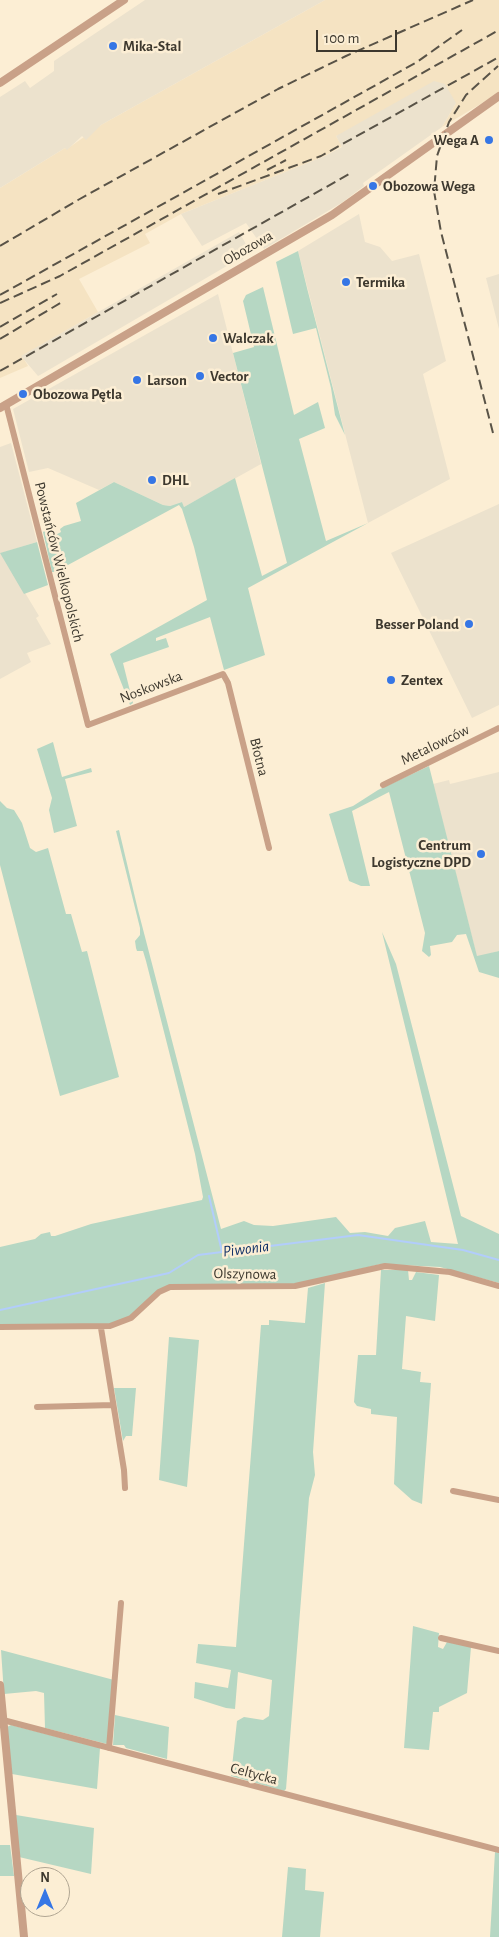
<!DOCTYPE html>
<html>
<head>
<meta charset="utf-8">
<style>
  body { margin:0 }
  #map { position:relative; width:499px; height:1937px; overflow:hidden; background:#fceed4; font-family:"Alegreya Sans",sans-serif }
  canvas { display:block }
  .north { position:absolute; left:20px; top:1867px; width:50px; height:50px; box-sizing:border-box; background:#fceed4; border:1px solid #b0a592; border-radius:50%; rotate:0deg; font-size:14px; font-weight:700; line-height:20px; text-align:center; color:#3d382e }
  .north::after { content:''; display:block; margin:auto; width:18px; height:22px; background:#3676e5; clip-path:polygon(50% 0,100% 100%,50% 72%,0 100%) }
  .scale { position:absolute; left:316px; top:30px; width:81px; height:22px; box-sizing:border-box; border:2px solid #3d382e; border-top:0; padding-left:6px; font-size:15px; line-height:18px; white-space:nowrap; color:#3d382e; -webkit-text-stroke:4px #fceed4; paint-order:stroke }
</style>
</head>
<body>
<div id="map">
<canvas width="499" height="1937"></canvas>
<div class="north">N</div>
<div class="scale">100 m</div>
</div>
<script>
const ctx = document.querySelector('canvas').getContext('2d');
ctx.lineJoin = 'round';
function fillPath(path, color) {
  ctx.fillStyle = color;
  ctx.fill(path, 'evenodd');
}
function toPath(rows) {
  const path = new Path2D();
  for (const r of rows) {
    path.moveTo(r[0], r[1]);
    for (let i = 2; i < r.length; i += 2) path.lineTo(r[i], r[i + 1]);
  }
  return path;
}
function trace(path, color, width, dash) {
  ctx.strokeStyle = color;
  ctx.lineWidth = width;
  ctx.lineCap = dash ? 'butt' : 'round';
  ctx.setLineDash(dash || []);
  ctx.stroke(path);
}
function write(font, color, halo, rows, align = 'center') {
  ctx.font = font + ' "Alegreya Sans",sans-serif';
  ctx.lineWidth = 5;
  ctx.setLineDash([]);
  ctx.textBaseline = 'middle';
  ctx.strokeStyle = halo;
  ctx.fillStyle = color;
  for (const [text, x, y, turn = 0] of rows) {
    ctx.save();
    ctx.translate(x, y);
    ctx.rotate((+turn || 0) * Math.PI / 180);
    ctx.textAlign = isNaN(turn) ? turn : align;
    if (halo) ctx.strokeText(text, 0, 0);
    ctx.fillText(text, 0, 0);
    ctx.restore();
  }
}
const built = toPath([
  [325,0,499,0,499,93,442,127,456,103,336,136,342,146,325,156,181,214,145,234,150,243,79,279,98,312,22,356,28,366,0,378,0,188,65,148,67,149,101,125]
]);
const industrial = toPath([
  [145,0,325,0,101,125,86,140,82,136,67,150,65,148,0,188,0,97,25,81,30,88,54,71,54,61],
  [434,81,445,84,456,103,442,127,363,183,364,186,343,202,264,249,246,223,202,246,181,214,325,156,342,147,336,136],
  [359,214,365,242,380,247,392,261,419,254,446,361,423,374,450,479,368,523,298,251],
  [239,232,250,251,241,261,237,260,40,375,38,376,21,356],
  [499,274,499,329,486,278],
  [218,294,261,464,184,507,182,502,170,506,163,505,114,482,99,490,48,468,29,472,13,409],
  [11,443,37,542,1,553,39,616,36,618,51,644,27,653,31,662,0,679,0,447],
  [499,504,499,705,472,718,391,553],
  [499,772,499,951,477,957,433,784,449,780,450,784]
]);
const green = toPath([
  [298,251,307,288,345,435,335,415,331,388,316,328,293,334,276,262],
  [263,287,294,415,318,402,325,428,299,439,326,541,368,523,248,588,265,655,224,670,210,617,156,638,156,641,166,638,169,647,123,663,133,703,130,705,110,654,207,600,194,547,182,509,179,505,55,572,52,572,43,532,47,529,50,538,61,532,60,529,64,526,81,521,76,503,114,482,163,505,170,506,182,502,184,507,235,478,262,576,287,563,233,353,254,347,243,301,246,295],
  [37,542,48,585,24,594,0,553],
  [53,742,62,777,91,768,92,772,65,779,77,826,54,833,49,810,52,798,37,749],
  [429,766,477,956,499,951,499,978,479,972,466,934,457,935,452,942,430,946,431,955,429,957,422,951,425,933,389,792,352,811,370,886,361,886,349,881,329,814,353,806,378,790],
  [0,801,7,808,14,810,22,823,30,848,36,852,48,848,66,914,71,914,82,952,87,951,119,1077,60,1096,0,865],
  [119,830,138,910,221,1229,244,1221,254,1225,273,1226,336,1217,350,1233,365,1232,388,1236,395,1228,425,1221,431,1242,458,1244,382,932,396,964,461,1216,499,1234,499,1283,440,1267,381,1264,297,1284,172,1284,130,1316,109,1324,0,1324,0,1247,35,1239,41,1234,50,1232,51,1236,55,1236,91,1224,202,1200,203,1197,195,1154,146,961,143,951,137,951,136,948,135,941,140,935,140,928,116,831],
  [381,1270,408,1270,409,1280,412,1280,416,1272,439,1275,435,1321,406,1316,402,1369,421,1372,420,1382,431,1383,422,1504,412,1500,394,1484,397,1417,371,1414,371,1409,357,1406,354,1402,358,1355,376,1355],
  [325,1283,313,1452,315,1475,309,1498,286,1789,284,1791,231,1776,237,1721,244,1717,263,1720,269,1716,272,1680,238,1672,235,1709,226,1708,194,1698,195,1682,228,1688,231,1670,196,1663,198,1644,236,1647,261,1325,269,1325,269,1320,305,1323,308,1288],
  [169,1337,199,1340,187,1487,159,1480],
  [114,1388,136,1388,132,1436,126,1436,123,1441],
  [413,1626,439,1633,438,1647,443,1649,447,1642,471,1647,467,1693,439,1707,439,1712,433,1712,429,1750,404,1748],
  [1,1650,114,1680,107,1744,45,1728,44,1693,36,1691,4,1694],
  [115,1715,169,1727,167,1759,126,1748,124,1745,113,1745],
  [11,1725,100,1748,97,1789,12,1774,7,1727],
  [16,1815,94,1828,91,1874,19,1857],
  [0,1845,10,1845,14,1876,0,1876],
  [495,1852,499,1853,499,1937,490,1937],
  [288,1867,306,1869,305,1890,324,1892,320,1937,282,1937]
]);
const stream = toPath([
  [209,1196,222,1252],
  [0,1310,169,1273,198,1255,358,1235,463,1250,499,1260]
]);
const minor = toPath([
  [6,404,88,725,223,674,228,683,269,848],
  [383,785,499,728],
  [0,1327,110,1326,131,1318,159,1292,170,1287,295,1286,385,1266,450,1272,499,1286],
  [101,1328,124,1470,125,1488],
  [37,1407,113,1405],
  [453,1491,499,1500],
  [441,1638,499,1651],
  [3,1720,499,1850],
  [109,1748,121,1603]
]);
const tertiary = toPath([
  [0,83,124,0],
  [0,408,332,215,499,96],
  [0,1685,24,1937]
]);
const rail = toPath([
  [267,170,286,160],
  [218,194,321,156,499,57],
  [0,246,78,200,278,89,346,56,473,0],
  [0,295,417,62,462,30],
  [0,303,60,276,499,30],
  [0,327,57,294],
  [0,339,62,302],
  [0,371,351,173],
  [493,433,441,232,434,191,437,156,449,122,466,95,498,66]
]);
const markers = [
  [113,46,5,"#3676e5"],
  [489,140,5,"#3676e5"],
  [373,186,5,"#3676e5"],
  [346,282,5,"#3676e5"],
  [213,338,5,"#3676e5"],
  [200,376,5,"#3676e5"],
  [137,380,5,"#3676e5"],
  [23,394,5,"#3676e5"],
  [152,480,5,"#3676e5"],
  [469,624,5,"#3676e5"],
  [391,680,5,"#3676e5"],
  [481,854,5,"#3676e5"]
];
const poiNames = [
  ["Mika-Stal",123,46],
  ["Wega A",479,140,"right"],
  ["Obozowa Wega",383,186],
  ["Termika",356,282],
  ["Walczak",223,338],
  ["Vector",210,376],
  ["Larson",147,380],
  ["Obozowa Pętla",33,394],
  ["DHL",162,480],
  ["Besser Poland",459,624,"right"],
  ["Zentex",401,680],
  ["Centrum",471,845,"right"],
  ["Logistyczne DPD",471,862,"right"]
];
const streetNames = [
  ["Obozowa",248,248,-30],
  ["Powstańców Wielkopolskich",59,562,76],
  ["Noskowska",151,687,-21],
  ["Metalowców",435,745,-26],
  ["Błotna",259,757,76],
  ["Olszynowa",245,1274,1],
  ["Celtycka",254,1774,15]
];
const waterNames = [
  ["Piwonia",246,1249,-7]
];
fillPath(built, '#f5e3c2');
fillPath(industrial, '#ece2cd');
fillPath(green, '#b6d7c3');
trace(stream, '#b2cdfb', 2);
trace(minor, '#c9a188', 6);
trace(tertiary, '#c9a188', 8);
trace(rail, '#595347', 2, [10, 5]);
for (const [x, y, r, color] of markers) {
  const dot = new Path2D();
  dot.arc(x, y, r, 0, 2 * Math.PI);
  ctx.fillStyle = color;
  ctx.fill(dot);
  trace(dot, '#fceed4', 2);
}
write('bold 15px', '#3d382e', '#fceed4', poiNames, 'left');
write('15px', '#3d382e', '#fceed4', streetNames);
write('italic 16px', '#133268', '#fceed4', waterNames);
</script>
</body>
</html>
